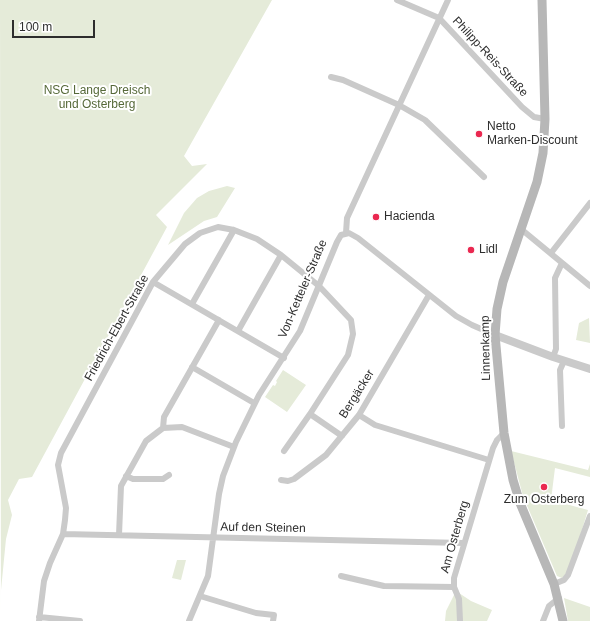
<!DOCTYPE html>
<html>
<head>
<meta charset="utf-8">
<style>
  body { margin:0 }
  #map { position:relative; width:590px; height:621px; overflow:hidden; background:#fff; font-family:Arial,sans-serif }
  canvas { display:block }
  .scale { position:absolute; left:12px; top:20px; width:83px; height:18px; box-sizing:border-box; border:2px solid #2d2d2d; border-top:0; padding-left:5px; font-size:12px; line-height:14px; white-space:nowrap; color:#2d2d2d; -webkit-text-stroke:3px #fff; paint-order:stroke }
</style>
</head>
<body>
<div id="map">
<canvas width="590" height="621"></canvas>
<div class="scale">100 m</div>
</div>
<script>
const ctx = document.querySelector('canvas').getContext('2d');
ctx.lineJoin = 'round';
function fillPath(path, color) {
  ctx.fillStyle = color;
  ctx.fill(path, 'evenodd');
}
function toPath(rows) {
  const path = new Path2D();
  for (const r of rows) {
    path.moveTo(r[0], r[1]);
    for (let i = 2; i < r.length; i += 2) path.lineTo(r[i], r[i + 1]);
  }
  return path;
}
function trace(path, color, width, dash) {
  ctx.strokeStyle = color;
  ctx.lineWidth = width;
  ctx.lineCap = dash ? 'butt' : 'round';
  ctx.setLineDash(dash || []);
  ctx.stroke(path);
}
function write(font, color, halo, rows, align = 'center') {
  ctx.font = font + ' Arial,sans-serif';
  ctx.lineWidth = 4;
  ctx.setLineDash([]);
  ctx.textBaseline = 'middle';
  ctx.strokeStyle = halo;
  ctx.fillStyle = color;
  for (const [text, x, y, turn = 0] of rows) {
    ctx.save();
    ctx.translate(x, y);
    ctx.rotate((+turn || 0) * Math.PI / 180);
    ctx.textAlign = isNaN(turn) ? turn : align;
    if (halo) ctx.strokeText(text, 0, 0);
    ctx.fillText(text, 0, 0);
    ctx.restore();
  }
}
const green = toPath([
  [0,0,272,0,184,156,192,166,207,164,156,215,167,227,32,477,19,479,8,500,12,515,6,539,1,590,1,621],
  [227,186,235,188,217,217,204,221,168,245,184,213,197,198,209,191],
  [589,318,590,343,576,340,579,323],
  [283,370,306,385,287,412,265,397,273,385,275,386,277,382,276,381],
  [511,451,588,470,590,464,590,477,555,468,551,500,588,510,570,569,562,578,557,576,523,496],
  [177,560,186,560,181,580,172,578],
  [459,593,471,601,492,610,487,621,445,621,446,611,454,595],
  [564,598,590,607,590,621,568,621]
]);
const minor = toPath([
  [397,0,439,18,522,107,534,117,545,119],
  [331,77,343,80,399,105,425,120,484,177],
  [521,229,590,286],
  [346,233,347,218,448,0],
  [551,253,590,203],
  [153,282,284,358],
  [192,304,234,230],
  [238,331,281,255],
  [553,357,556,349,555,278,562,263],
  [192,367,254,403],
  [359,415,375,425,489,460],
  [562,426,560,370,564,361],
  [163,428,164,417,219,320],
  [284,451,310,414,342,436],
  [126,476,133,479,163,479,169,475],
  [281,480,288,481,294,479,326,455,359,415,429,295],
  [63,534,463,543],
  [119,535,121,486,146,441,163,428,182,427,234,447],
  [341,576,384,586,454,587],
  [554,584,564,580,568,575,590,516],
  [200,596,256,613,274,615,273,621],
  [39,617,80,621],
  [39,621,44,581,50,563,63,534,65,520,66,508,58,465,61,453,153,282,185,244,200,233,218,227,234,230,257,239,281,255,319,286,351,320,353,334,348,355,310,414],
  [189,621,208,576,219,494,223,476,236,442,259,395,300,331,337,242,341,235,349,233,358,238,456,316,472,325,495,335],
  [460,621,459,599,454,587,454,578,493,448,497,440,504,433],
  [543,621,549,606,559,598]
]);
const tertiary = toPath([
  [495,335,553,357,590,369]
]);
const secondary = toPath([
  [542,0,545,119,543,153,537,182,503,282,497,309,495,335,504,433,513,480,520,503,554,584,563,621]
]);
const markers = [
  [479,134,4,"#ea2850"],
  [376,217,4,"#ea2850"],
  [471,250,4,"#ea2850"],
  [544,487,4,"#ea2850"]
];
const streetNames = [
  ["Philipp-Reis-Straße",490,57,47],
  ["Von-Ketteler-Straße",303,289,-67],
  ["Friedrich-Ebert-Straße",117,328,-61],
  ["Linnenkamp",486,348,-91],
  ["Bergäcker",357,394,-58],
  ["Auf den Steinen",263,528,1],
  ["Am Osterberg",455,537,-74]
];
const parkNames = [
  ["NSG Lange Dreisch",97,91],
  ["und Osterberg",97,105]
];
const poiNames = [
  ["Netto",487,127],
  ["Marken-Discount",487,141],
  ["Hacienda",384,217],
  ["Lidl",479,250],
  ["Zum Osterberg",544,500,"center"]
];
fillPath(green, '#e5ebd9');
trace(minor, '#cacaca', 6);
trace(tertiary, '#cacaca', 8);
trace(secondary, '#b7b7b7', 9);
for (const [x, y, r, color] of markers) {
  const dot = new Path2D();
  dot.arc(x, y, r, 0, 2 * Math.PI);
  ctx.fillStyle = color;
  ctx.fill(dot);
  trace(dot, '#fff', 1.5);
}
write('12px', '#2d2d2d', '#fff', streetNames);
write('12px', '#566939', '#fff', parkNames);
write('12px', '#2d2d2d', '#fff', poiNames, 'left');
</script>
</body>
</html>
